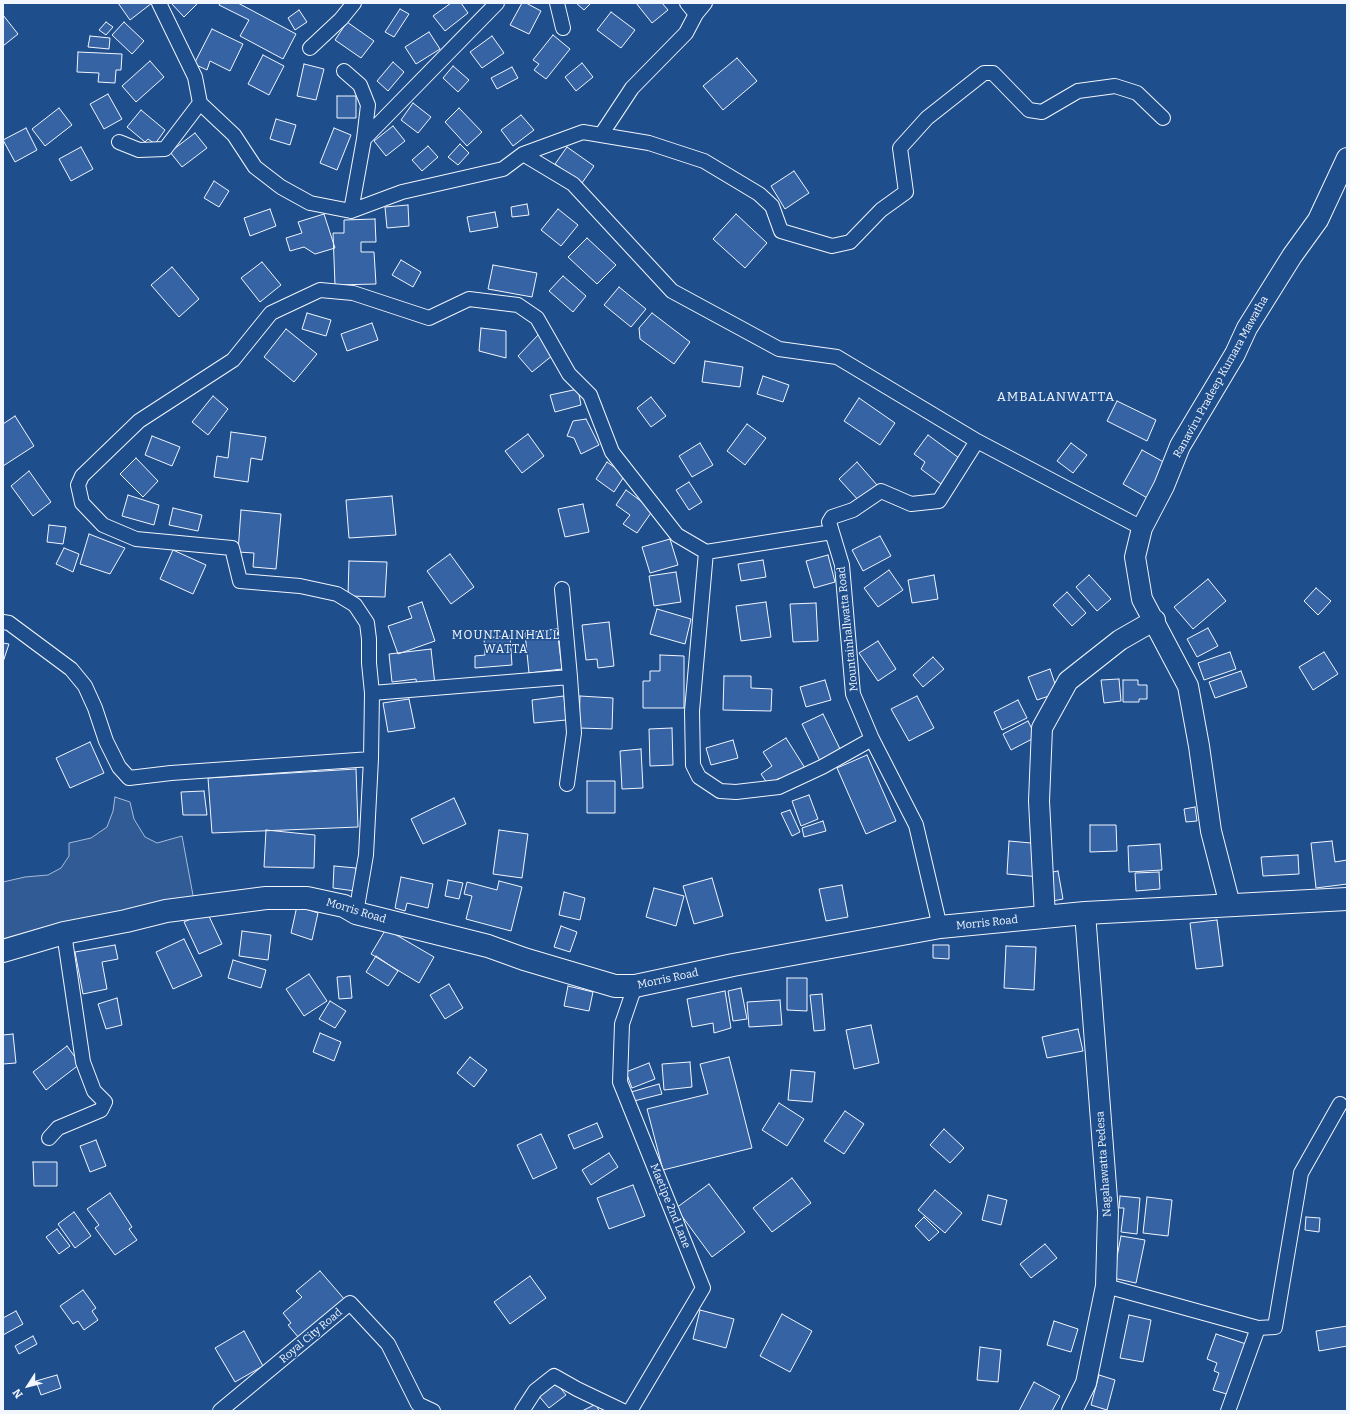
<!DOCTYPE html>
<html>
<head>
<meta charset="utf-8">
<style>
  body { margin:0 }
  #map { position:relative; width:1350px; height:1414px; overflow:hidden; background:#1f4e8c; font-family:Bitter,serif }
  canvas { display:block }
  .frame { position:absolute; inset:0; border:4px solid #f2f6ff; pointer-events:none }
  .north { position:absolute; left:8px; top:1366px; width:40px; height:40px; -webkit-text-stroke:3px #1f4e8c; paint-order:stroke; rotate:234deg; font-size:11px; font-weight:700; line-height:16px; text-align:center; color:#f2f6ff }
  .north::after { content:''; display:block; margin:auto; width:14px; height:18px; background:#f2f6ff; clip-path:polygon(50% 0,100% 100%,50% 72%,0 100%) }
</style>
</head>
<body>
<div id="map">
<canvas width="1350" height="1414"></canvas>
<div class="frame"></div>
<div class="north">N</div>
</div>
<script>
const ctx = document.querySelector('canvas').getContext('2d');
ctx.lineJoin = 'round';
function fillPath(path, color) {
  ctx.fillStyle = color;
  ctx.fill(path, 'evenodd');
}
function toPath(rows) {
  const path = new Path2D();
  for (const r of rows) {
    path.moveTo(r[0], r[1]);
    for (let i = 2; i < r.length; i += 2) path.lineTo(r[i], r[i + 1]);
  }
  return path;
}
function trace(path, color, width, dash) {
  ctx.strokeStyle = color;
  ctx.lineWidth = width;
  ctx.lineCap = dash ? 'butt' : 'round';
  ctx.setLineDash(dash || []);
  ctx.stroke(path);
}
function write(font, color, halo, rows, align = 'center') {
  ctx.font = font + ' Bitter,serif';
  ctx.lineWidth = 3;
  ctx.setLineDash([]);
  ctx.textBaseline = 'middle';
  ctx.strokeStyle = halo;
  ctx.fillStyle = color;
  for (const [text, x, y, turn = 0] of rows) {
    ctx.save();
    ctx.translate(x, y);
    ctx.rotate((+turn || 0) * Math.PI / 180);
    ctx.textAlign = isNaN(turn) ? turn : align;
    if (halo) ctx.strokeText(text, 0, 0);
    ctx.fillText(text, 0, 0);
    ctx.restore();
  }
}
const built = toPath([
  [115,797,130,802,134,819,145,837,157,843,182,836,195,906,3,951,3,882,25,877,48,875,61,868,69,856,69,843,91,838,107,827,113,811,115,797]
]);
const building = toPath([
  [118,3,152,3,130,20,118,3],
  [171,3,198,3,184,17,171,3],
  [220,3,238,3,296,34,283,59,240,36,249,20,219,5,220,3],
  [451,3,461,3,468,13,445,31,433,16,451,3],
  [522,3,526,3,541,11,529,34,510,25,522,3],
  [576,3,591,3,584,10,576,3],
  [636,3,662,3,668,10,652,23,636,3],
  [400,9,409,14,394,37,385,32,400,9],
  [299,10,307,22,295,30,288,18,299,10],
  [611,12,635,30,621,48,597,30,611,12],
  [3,15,18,34,3,46,3,15],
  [106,22,113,27,106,35,99,30,106,22],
  [124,22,144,41,132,54,112,35,124,22],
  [347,22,374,41,361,58,335,40,347,22],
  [212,29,243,44,230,71,210,61,207,70,194,64,212,29],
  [429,32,440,49,416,64,405,47,429,32],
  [553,35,570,49,546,79,534,70,539,64,533,60,553,35],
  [90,36,110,38,109,49,88,47,90,36],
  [492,36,504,53,482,68,470,52,492,36],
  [78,52,122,54,121,70,116,70,115,83,98,82,99,73,77,72,78,52],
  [263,55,284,66,269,95,248,84,263,55],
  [737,58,757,81,723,110,703,86,737,58],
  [150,61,164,77,136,102,122,86,150,61],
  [393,62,404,72,388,91,377,81,393,62],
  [582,63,593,77,576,91,565,77,582,63],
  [304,64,324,69,316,100,297,96,304,64],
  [453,66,469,80,458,92,443,78,453,66],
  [512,67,518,78,497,89,491,78,512,67],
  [108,94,122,119,104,129,90,104,108,94],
  [337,96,356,96,356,118,337,118,337,96],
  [413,103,431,117,418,133,401,120,413,103],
  [59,108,72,125,45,146,32,129,59,108],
  [459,108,482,132,467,146,445,122,459,108],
  [141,110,165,130,155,144,148,139,145,142,127,127,141,110],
  [521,115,534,130,513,146,501,130,521,115],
  [276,119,296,125,290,145,270,139,276,119],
  [393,126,405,141,386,156,374,141,393,126],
  [26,128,37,150,15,162,3,140,26,128],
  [334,128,351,135,337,170,320,163,334,128],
  [195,133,207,148,182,167,170,152,195,133],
  [460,144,469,153,458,165,448,157,460,144],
  [428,146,438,157,422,171,412,160,428,146],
  [81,147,93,169,71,181,59,159,81,147],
  [567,147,594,166,582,183,555,164,567,147],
  [794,171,809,193,785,209,771,186,794,171],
  [214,181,229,191,219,207,204,198,214,181],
  [527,204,529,215,512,217,511,207,527,204],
  [408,205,409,226,387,228,385,207,408,205],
  [270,209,276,226,250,236,244,218,270,209],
  [558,209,578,225,561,246,541,230,558,209],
  [495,212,498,227,470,232,467,217,495,212],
  [324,214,335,248,315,254,304,247,290,251,286,238,302,233,298,222,324,214],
  [736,214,767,243,745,268,713,239,736,214],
  [375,219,376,242,361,242,361,252,374,252,376,284,335,285,333,233,344,233,344,220,375,219],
  [587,238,616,265,597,284,568,257,587,238],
  [401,260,421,272,413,287,392,275,401,260],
  [262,262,281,285,260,302,241,278,262,262],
  [493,265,537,273,532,297,488,289,493,265],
  [172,267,199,299,179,317,151,285,172,267],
  [563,276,586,296,573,312,549,291,563,276],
  [619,287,646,309,631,327,604,305,619,287],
  [307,313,331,320,326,336,302,329,307,313],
  [652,313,690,342,674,364,640,339,639,328,652,313],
  [372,323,378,340,347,351,341,334,372,323],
  [481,328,506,331,506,358,479,351,481,328],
  [286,329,317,354,294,382,264,357,286,329],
  [540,333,553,355,532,372,518,356,540,333],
  [705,361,743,367,740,387,702,382,705,361],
  [763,376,789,385,783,402,757,394,763,376],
  [578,389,581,405,555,412,550,395,578,389],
  [213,396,228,409,208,435,192,422,213,396],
  [651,397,666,416,651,427,637,408,651,397],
  [859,398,895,423,880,445,844,421,859,398],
  [1117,401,1156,420,1147,441,1107,421,1117,401],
  [15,416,34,446,3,466,3,424,15,416],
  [586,419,599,445,581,454,574,438,567,436,573,421,586,419],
  [747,424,766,438,745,465,727,451,747,424],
  [231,432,266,437,262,460,251,458,248,482,214,477,217,456,228,458,231,432],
  [528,434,544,456,522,473,505,451,528,434],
  [928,435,959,458,941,484,921,469,925,462,914,454,928,435],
  [152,436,180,447,172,466,145,455,152,436],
  [700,443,713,465,692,477,679,456,700,443],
  [1071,443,1087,455,1073,473,1057,461,1071,443],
  [1142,450,1169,465,1149,499,1123,484,1142,450],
  [136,458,158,481,143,497,120,474,136,458],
  [607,462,625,475,614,492,596,479,607,462],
  [857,462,877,485,860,502,839,479,857,462],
  [29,471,51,502,33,516,11,486,29,471],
  [689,482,702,502,689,510,676,490,689,482],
  [626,490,653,510,637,533,623,524,630,515,616,505,626,490],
  [128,495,159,505,154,525,122,516,128,495],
  [392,496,396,535,349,538,346,500,392,496],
  [583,504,589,532,565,537,558,509,583,504],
  [173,508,202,515,198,531,169,525,173,508],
  [241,510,281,514,276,569,253,567,254,553,238,552,241,510],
  [49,525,66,527,63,544,47,542,49,525],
  [89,534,125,548,110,574,80,564,89,534],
  [880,536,891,556,863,571,852,550,880,536],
  [670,539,678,565,650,573,642,547,670,539],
  [64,548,79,554,73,572,56,564,64,548],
  [173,550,206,565,193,594,160,579,173,550],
  [450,554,474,587,451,604,427,571,450,554],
  [828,555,835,582,814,588,806,561,828,555],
  [763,560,766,577,741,581,738,564,763,560],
  [349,561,387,562,385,597,348,596,349,561],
  [889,570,903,590,878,607,864,588,889,570],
  [676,572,681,602,654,606,649,576,676,572],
  [934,575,938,599,912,603,908,580,934,575],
  [1089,575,1111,599,1097,611,1076,587,1089,575],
  [1208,579,1226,601,1193,629,1174,607,1208,579],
  [1316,588,1331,601,1318,615,1304,601,1316,588],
  [1067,592,1086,613,1072,626,1053,605,1067,592],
  [422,602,435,641,398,654,388,626,412,618,408,607,422,602],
  [766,602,771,637,741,641,736,606,766,602],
  [816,603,818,641,793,642,790,604,816,603],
  [657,609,691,619,685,644,650,634,657,609],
  [609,622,614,666,598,668,597,659,586,660,582,625,609,622],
  [1208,628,1218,646,1197,657,1187,639,1208,628],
  [557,629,562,669,529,673,525,633,557,629],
  [510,636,512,665,475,668,475,656,485,655,484,638,510,636],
  [878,641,896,669,878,681,859,653,878,641],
  [3,643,9,644,3,662,3,643],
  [431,649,435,685,417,687,416,679,392,682,389,654,431,649],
  [1230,652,1236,669,1204,680,1198,663,1230,652],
  [1324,652,1338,674,1313,690,1299,667,1324,652],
  [660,655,684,656,684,708,643,708,643,681,650,681,650,671,660,671,660,655],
  [933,657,944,669,923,687,913,675,933,657],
  [1050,669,1058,693,1037,700,1028,677,1050,669],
  [1241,671,1247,687,1215,698,1209,682,1241,671],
  [724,676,751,676,751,688,772,689,771,711,723,710,724,676],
  [1119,679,1121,701,1104,703,1101,680,1119,679],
  [825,680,831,700,806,707,800,687,825,680],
  [1123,680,1138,680,1138,685,1147,685,1147,699,1139,699,1139,702,1123,702,1123,680],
  [564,696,566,720,534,723,532,700,564,696],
  [580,696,613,698,612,729,579,728,580,696],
  [917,696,934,728,909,741,891,709,917,696],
  [409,699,415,728,388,732,383,703,409,699],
  [1018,700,1027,718,1002,730,994,712,1018,700],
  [823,714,841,751,820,761,802,724,823,714],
  [1028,721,1036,737,1011,750,1003,734,1028,721],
  [672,728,673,765,650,766,649,729,672,728],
  [786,738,805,768,782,782,779,778,769,786,761,774,772,766,763,752,786,738],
  [733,740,738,758,711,765,706,748,733,740],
  [90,742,104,773,70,788,56,758,90,742],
  [641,749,643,788,622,789,620,751,641,749],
  [867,755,896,821,866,834,837,768,867,755],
  [356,769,358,827,212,833,208,778,356,769],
  [587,781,615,781,615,813,587,813,587,781],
  [204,791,207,815,183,815,181,792,204,791],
  [809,795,818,819,801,826,792,801,809,795],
  [454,798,466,824,423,844,411,819,454,798],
  [1195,807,1197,821,1186,822,1184,809,1195,807],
  [790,810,800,832,792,836,781,813,790,810],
  [823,821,826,831,804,837,802,828,823,821],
  [1090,825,1116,825,1117,851,1090,852,1090,825],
  [266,830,315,835,314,868,264,867,266,830],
  [499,830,528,834,522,878,493,874,499,830],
  [1009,841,1042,844,1040,877,1007,874,1009,841],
  [1332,841,1335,862,1347,860,1347,884,1316,888,1311,843,1332,841],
  [1160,844,1162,870,1129,872,1128,846,1160,844],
  [1298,855,1299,874,1263,876,1261,857,1298,855],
  [334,866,356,868,355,891,333,888,334,866],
  [1058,871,1063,899,1047,902,1042,874,1058,871],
  [1159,872,1160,889,1136,891,1135,873,1159,872],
  [401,877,433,884,428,908,407,903,405,911,395,908,401,877],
  [712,878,723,916,694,924,683,886,712,878],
  [448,880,463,883,459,899,445,896,448,880],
  [499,881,522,887,511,931,466,919,472,896,464,894,467,882,497,890,499,881],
  [842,885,848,917,826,921,819,889,842,885],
  [654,888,684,896,676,926,646,917,654,888],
  [564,892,585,898,580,920,559,915,564,892],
  [297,906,318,913,312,940,291,933,297,906],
  [207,912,222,944,199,954,184,922,207,912],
  [1217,920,1223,966,1196,969,1190,923,1217,920],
  [561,926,577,932,570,952,554,947,561,926],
  [386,929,434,957,419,983,371,954,386,929],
  [242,931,271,935,268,960,239,956,242,931],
  [184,939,202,976,173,989,156,952,184,939],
  [115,945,118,959,102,962,107,989,83,994,75,952,115,945],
  [933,945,949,945,949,959,933,958,933,945],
  [1006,946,1036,947,1034,990,1004,988,1006,946],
  [376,956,398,971,388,986,366,972,376,956],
  [233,960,266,970,261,988,228,978,233,960],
  [309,974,327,1001,304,1016,286,989,309,974],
  [350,976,352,998,339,999,337,977,350,976],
  [787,978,807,978,807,1011,787,1010,787,978],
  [449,984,463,1008,445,1019,430,995,449,984],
  [568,986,593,992,589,1011,564,1006,568,986],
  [741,988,747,1019,733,1021,728,991,741,988],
  [725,991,731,1028,714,1033,713,1023,692,1027,687,999,725,991],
  [822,994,825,1030,814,1031,810,995,822,994],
  [117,998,122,1025,106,1029,98,1004,117,998],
  [780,1000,782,1025,749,1027,747,1002,780,1000],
  [330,1001,346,1011,335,1028,319,1019,330,1001],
  [871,1025,879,1063,854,1069,846,1030,871,1025],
  [1078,1029,1083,1051,1047,1058,1042,1037,1078,1029],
  [320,1033,341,1042,334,1061,313,1052,320,1033],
  [13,1034,16,1063,3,1064,3,1035,13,1034],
  [67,1046,80,1064,46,1090,33,1072,67,1046],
  [470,1057,487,1070,474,1087,457,1073,470,1057],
  [729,1057,752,1148,663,1170,647,1109,708,1094,700,1064,729,1057],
  [690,1062,692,1087,664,1090,662,1064,690,1062],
  [649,1063,655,1079,632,1088,626,1072,649,1063],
  [791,1070,815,1072,812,1102,788,1100,791,1070],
  [659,1084,662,1094,634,1101,631,1092,659,1084],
  [779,1103,804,1119,787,1146,762,1130,779,1103],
  [845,1111,864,1124,844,1154,824,1141,845,1111],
  [597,1123,603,1137,574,1149,568,1135,597,1123],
  [944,1129,964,1148,950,1163,930,1145,944,1129],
  [541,1134,557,1168,533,1179,517,1145,541,1134],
  [96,1140,106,1166,90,1172,80,1146,96,1140],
  [609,1153,618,1167,591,1185,582,1170,609,1153],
  [33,1162,57,1162,57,1186,34,1186,33,1162],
  [792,1178,811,1203,772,1232,753,1208,792,1178],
  [709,1184,745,1232,712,1257,676,1208,709,1184],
  [633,1185,645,1216,609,1229,597,1198,633,1185],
  [935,1190,962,1213,945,1233,918,1210,935,1190],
  [110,1193,132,1227,129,1229,137,1240,115,1255,95,1228,99,1225,87,1209,110,1193],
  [988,1195,1007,1200,1001,1225,982,1220,988,1195],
  [1120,1196,1140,1198,1137,1234,1121,1232,1124,1208,1119,1208,1120,1196],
  [1147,1197,1172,1200,1168,1236,1143,1233,1147,1197],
  [74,1212,91,1236,75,1248,58,1224,74,1212],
  [924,1217,939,1232,929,1241,915,1226,924,1217],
  [1306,1217,1320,1218,1319,1232,1305,1230,1306,1217],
  [57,1229,70,1246,59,1254,46,1237,57,1229],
  [1121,1236,1145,1240,1136,1283,1113,1278,1121,1236],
  [1045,1244,1057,1258,1031,1278,1020,1264,1045,1244],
  [320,1271,345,1300,299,1338,288,1325,291,1323,283,1313,302,1297,296,1291,320,1271],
  [530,1276,546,1298,510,1324,494,1302,530,1276],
  [83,1290,96,1308,92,1311,98,1320,84,1330,78,1321,73,1324,60,1306,83,1290],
  [700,1310,734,1319,726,1348,693,1339,700,1310],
  [16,1311,23,1324,3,1335,3,1318,16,1311],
  [782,1314,812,1331,790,1372,760,1356,782,1314],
  [1129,1315,1151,1320,1143,1362,1120,1358,1129,1315],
  [1054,1321,1078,1329,1071,1352,1047,1345,1054,1321],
  [1347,1326,1347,1346,1319,1351,1316,1331,1347,1326],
  [244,1331,263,1366,235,1382,215,1348,244,1331],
  [1216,1334,1246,1344,1230,1395,1213,1390,1219,1373,1214,1371,1217,1363,1207,1359,1216,1334],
  [33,1336,37,1344,19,1354,15,1346,33,1336],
  [980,1347,1001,1350,998,1382,977,1380,980,1347],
  [57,1375,61,1388,41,1395,36,1381,57,1375],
  [1099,1375,1115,1380,1107,1410,1091,1405,1099,1375],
  [555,1381,566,1395,549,1408,538,1395,555,1381],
  [1034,1382,1060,1396,1052,1411,1019,1411,1034,1382],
  [596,1404,599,1411,582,1411,596,1404]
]);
const street = toPath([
  [159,3,195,77,200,103,234,135,255,167,281,187,310,203,351,211,402,192,503,169,523,154,583,132,601,135,632,88,686,33,696,14,705,3],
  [557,3,563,28],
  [687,3,696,14],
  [310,48,341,19,354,3],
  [344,71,360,85,368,105,364,139,351,211],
  [601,135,649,143,704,161,759,194,772,206,781,231,832,246,850,242,881,210,906,192,900,148,927,118,984,73,993,73,1029,110,1042,112,1078,91,1115,86,1137,93,1163,118],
  [364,139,497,3],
  [119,142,139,150,165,149,200,103],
  [523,154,573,184,672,291,779,349,837,357,977,441,1142,528],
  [706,552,692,711,693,765,699,777,720,791,736,792,779,787,822,767,872,739],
  [3,622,9,623,71,669,85,686,95,708,106,741,119,767,129,778,171,773,371,759],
  [372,693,570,677,562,589],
  [567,784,574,733,570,677],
  [356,913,366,855,371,759,372,693,369,663,369,639,367,623,355,605,337,594,300,586,240,581,232,548,136,539,103,525,82,503,78,485,82,476,139,421,233,360,271,313,320,290,353,293,429,318,469,299,518,305,537,318,569,374,590,395,612,452,677,535,706,552,832,532],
  [940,927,916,825,872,739,853,694,842,565,829,522,832,517,853,510,881,491,911,504,939,501,977,441],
  [49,1138,58,1128,101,1110,105,1102,94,1091,83,1062,64,933],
  [1106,1286,1258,1328,1275,1327,1301,1173,1340,1104],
  [220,1411,350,1303,388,1344,418,1404,433,1411],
  [522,1411,535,1391,554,1376,577,1389,623,1411],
  [630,1411,703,1288,620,1082,622,1024,635,986],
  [1228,1411,1258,1328]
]);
const secondary = toPath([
  [1230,905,1211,831,1199,746,1188,686,1142,599,1135,557,1142,528,1164,486,1180,446,1235,354,1247,328,1292,256,1318,220,1347,158],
  [1045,917,1039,801,1042,728,1068,681,1120,640,1155,620],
  [1072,1411,1086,1383,1106,1286,1108,1212,1085,913]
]);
const primary = toPath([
  [3,951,64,933,126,921,166,911,266,898,307,898,344,906,356,913,488,946,524,959,615,986,635,986,733,965,940,927,1085,913,1347,899]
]);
const streetNames = [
  ["Ranaviru Pradeep Kumara Mawatha",1221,377,-61],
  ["Mountainhallwatta Road",848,629,-96],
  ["Morris Road",356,911,17],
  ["Morris Road",987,923,-6],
  ["Morris Road",668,979,-12],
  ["Nagahawatta Pedesa",1104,1164,-94],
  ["Maetipe 2nd Lane",670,1206,68],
  ["Royal City Road",311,1336,-40]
];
const neighbourhoodNames = [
  ["MOUNTAINHALL",506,636],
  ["WATTA",506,650]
];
const quarterNames = [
  ["AMBALANWATTA",1056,397]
];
fillPath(built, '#305b95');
trace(built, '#a8bbd7', 1);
fillPath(building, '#3563a3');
trace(building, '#f2f6ff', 1);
trace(street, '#f2f6ff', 16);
trace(secondary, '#f2f6ff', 22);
trace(primary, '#f2f6ff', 24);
trace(street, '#1f4e8c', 14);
trace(secondary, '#1f4e8c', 20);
trace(primary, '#1f4e8c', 22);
write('11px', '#f2f6ff', '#1f4e8c', streetNames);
ctx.letterSpacing = '1px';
write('12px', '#f2f6ff', '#1f4e8c', neighbourhoodNames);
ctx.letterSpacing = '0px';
ctx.letterSpacing = '1px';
write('13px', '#f2f6ff', '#1f4e8c', quarterNames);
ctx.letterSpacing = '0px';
</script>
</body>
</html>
